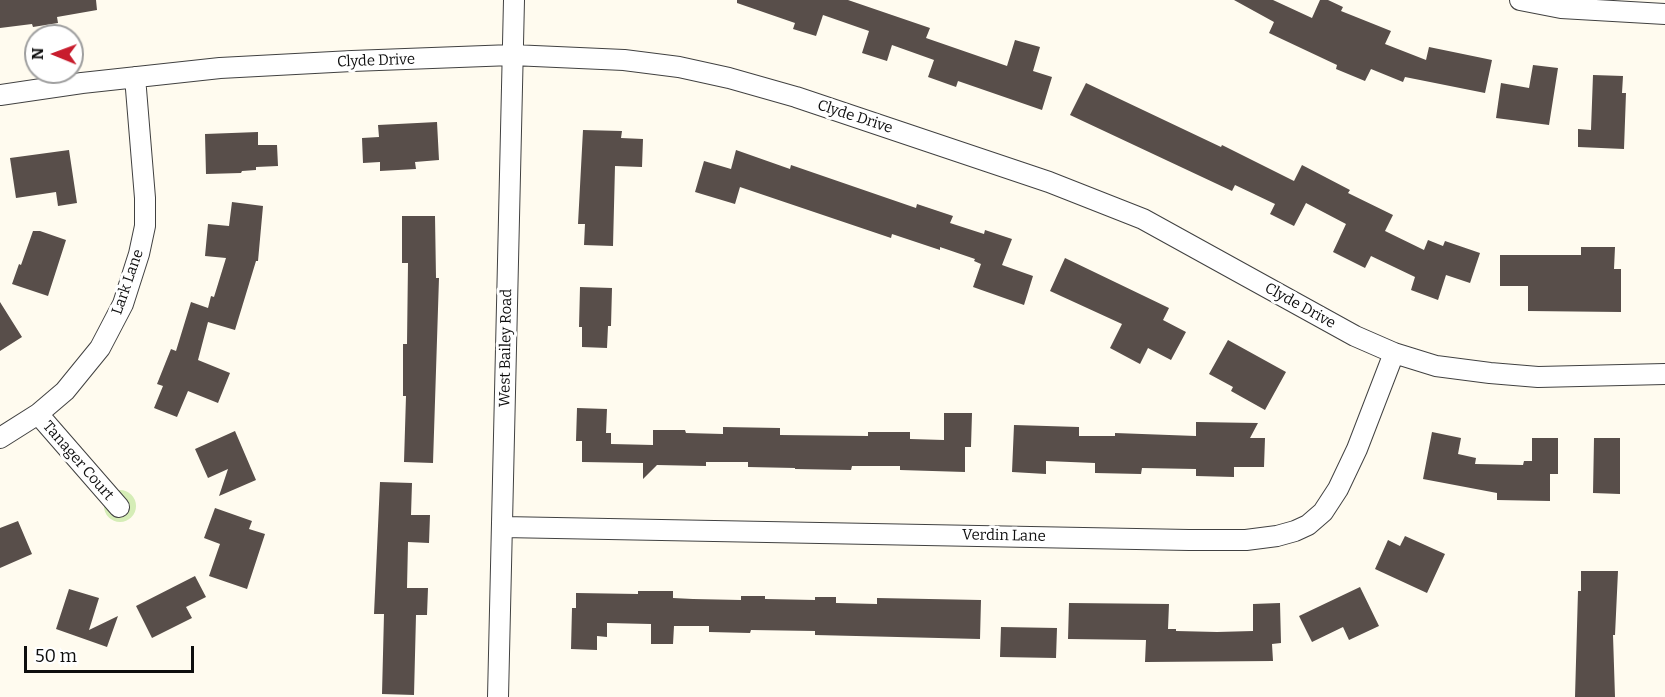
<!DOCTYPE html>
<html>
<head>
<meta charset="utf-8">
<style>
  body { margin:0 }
  #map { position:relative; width:1665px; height:697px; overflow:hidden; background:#fffbef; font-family:Bitter,serif }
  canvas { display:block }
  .north { position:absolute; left:24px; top:24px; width:60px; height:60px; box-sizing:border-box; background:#fff; border:2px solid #9f9f9f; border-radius:50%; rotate:271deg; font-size:16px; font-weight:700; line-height:24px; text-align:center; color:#0e0e0e }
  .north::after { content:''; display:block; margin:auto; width:21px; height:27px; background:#c81c2d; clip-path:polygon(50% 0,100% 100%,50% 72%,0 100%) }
  .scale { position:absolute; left:24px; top:646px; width:170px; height:27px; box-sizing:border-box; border:3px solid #0e0e0e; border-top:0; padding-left:8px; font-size:18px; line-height:21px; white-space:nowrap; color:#0e0e0e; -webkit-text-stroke:4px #fff; paint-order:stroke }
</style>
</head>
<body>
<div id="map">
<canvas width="1665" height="697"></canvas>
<div class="north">N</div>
<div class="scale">50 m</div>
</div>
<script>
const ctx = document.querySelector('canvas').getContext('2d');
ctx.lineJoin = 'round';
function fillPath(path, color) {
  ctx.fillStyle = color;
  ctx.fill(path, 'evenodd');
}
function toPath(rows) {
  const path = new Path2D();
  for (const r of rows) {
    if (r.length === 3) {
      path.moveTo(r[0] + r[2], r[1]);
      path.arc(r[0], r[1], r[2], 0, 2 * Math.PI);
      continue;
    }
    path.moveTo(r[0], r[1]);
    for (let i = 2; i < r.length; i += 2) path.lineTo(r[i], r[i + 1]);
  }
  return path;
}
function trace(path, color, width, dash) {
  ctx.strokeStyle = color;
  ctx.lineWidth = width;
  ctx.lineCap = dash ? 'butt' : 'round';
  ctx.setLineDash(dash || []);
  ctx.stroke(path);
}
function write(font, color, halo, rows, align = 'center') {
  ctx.font = font + ' Bitter,serif';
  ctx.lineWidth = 6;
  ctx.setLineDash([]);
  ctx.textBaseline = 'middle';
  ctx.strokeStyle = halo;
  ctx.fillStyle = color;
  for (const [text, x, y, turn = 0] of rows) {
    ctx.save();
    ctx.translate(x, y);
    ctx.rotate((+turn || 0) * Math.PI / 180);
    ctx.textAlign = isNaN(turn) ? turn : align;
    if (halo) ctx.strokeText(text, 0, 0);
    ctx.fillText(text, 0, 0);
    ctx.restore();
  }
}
const green = toPath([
  [120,506,16]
]);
const building = toPath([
  [0,0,96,0,97,10,57,17,58,23,33,27,32,24,0,28],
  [737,0,848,0,930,28,926,38,1007,66,1015,40,1040,47,1033,71,1052,77,1042,110,958,81,956,87,928,77,934,60,892,45,887,61,862,53,869,31,823,15,816,36,793,29,795,23,737,3],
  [1234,0,1273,0,1312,18,1320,0,1328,0,1343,7,1341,11,1391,31,1385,44,1426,60,1429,47,1492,60,1485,93,1405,77,1403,82,1371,69,1365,81,1336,69,1337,65,1269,33,1274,22],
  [1533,65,1558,68,1549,125,1496,118,1501,83,1529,88],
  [1593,75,1623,76,1622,93,1626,93,1624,149,1578,147,1578,129,1591,130],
  [1086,83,1221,147,1222,145,1294,181,1302,165,1350,190,1348,193,1393,215,1385,231,1424,250,1428,240,1443,246,1445,241,1480,253,1470,283,1446,275,1438,300,1411,290,1415,277,1371,256,1365,268,1333,252,1346,224,1306,203,1294,226,1270,214,1275,204,1235,185,1232,191,1070,115],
  [437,122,439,160,415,162,416,169,380,171,380,162,363,163,362,138,379,137,378,125],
  [583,130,622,131,621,138,643,139,642,167,615,166,613,246,584,245,585,224,578,224],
  [258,132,258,145,277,145,278,166,256,167,256,170,242,171,241,173,206,174,205,134],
  [69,150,77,203,58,206,56,192,16,198,10,158],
  [736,150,790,169,791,165,916,208,917,204,953,216,950,223,984,234,985,230,1012,239,1002,265,1033,276,1024,305,973,287,981,264,974,261,975,259,940,247,940,250,892,234,891,238,740,187,735,204,695,192,704,161,731,169],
  [232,202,263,206,258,261,256,261,235,330,208,322,198,360,230,373,218,403,188,391,177,417,154,408,163,386,157,384,171,349,176,351,191,302,208,308,211,296,214,297,226,258,205,256,208,224,229,226],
  [402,216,435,216,436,278,439,278,433,463,404,462,406,396,403,396,403,344,407,344,408,263,402,263],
  [33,231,40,231,66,240,48,296,12,284,19,264,21,265],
  [1581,247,1615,247,1614,269,1621,269,1621,312,1528,311,1528,286,1500,286,1500,255,1581,255],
  [1065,258,1169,308,1163,320,1186,332,1171,360,1148,348,1140,364,1110,348,1122,324,1050,291],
  [580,287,612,288,611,326,608,326,607,348,582,347,582,327,579,327],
  [0,302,22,337,0,351],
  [1228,340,1286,372,1265,410,1231,391,1233,387,1209,374],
  [577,408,607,409,606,433,611,433,611,444,653,445,653,430,685,430,686,433,723,434,723,427,780,428,780,435,868,436,868,432,910,432,910,439,944,440,944,413,972,413,971,447,965,447,965,472,900,470,900,466,852,466,851,470,795,469,795,468,748,467,748,462,706,462,706,466,657,465,643,479,643,463,582,462,582,441,576,441],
  [1196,422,1258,423,1250,438,1265,438,1264,467,1234,467,1234,477,1196,476,1196,469,1142,468,1141,474,1095,473,1095,463,1046,461,1046,474,1012,472,1014,425,1079,427,1079,436,1115,436,1115,433,1196,436],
  [235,431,256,480,219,496,228,469,208,478,195,449],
  [1432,432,1461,438,1458,454,1476,458,1475,464,1523,465,1524,461,1532,461,1532,438,1558,438,1558,474,1550,474,1550,501,1497,500,1497,493,1423,479],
  [1594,438,1620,438,1620,494,1593,493],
  [380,482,412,483,411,515,430,515,429,543,408,542,407,588,428,588,427,615,416,615,414,695,382,694,384,614,374,614],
  [215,508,252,521,249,529,265,534,247,589,209,576,220,544,204,538],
  [18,521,32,554,0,568,0,528],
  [1405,536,1445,554,1427,593,1375,569,1388,540,1400,546],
  [1581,571,1618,571,1615,635,1613,635,1615,697,1575,697,1578,591,1581,591],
  [195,576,206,597,186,607,192,618,152,638,136,606],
  [1360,587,1379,626,1349,640,1343,627,1312,642,1299,616],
  [69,589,99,598,89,630,118,616,107,647,56,629],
  [638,591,673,591,673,598,693,599,741,600,741,596,765,596,765,599,815,600,815,597,836,597,836,603,877,604,877,598,981,600,980,639,815,635,815,631,751,630,750,633,709,632,709,626,674,626,673,644,651,644,651,624,607,623,607,637,597,636,597,650,571,649,572,608,576,608,576,593,638,594],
  [1069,603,1169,604,1168,629,1176,629,1176,631,1217,632,1253,631,1253,604,1280,603,1281,643,1272,644,1273,661,1145,662,1146,640,1068,639],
  [1001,627,1057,628,1056,658,1000,657]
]);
const street = toPath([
  [1520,0,1561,8,1665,14],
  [0,95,82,83,220,68,352,61,512,55,624,60,679,67,729,78,796,97,1049,182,1143,219,1355,336,1394,353,1436,366,1490,373,1538,377,1665,374],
  [38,414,119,507],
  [0,438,38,414,65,391,100,348,123,304,139,254,145,226,145,198,135,77],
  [503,527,1189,540,1246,540,1277,536,1295,531,1308,525,1323,512,1338,489,1357,449,1394,353],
  [498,697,514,0]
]);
const streetNames = [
  ["Clyde Drive",376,61,-2],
  ["Clyde Drive",855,117,18],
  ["Lark Lane",128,282,-71],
  ["Clyde Drive",1300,306,29],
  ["West Bailey Road",506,348,-89],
  ["Tanager Court",78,461,49],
  ["Verdin Lane",1004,536,1]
];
fillPath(green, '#d5edb6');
fillPath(building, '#584e4a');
trace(street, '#414141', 22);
trace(street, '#fff', 20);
write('15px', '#0e0e0e', '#fff', streetNames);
</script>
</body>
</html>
